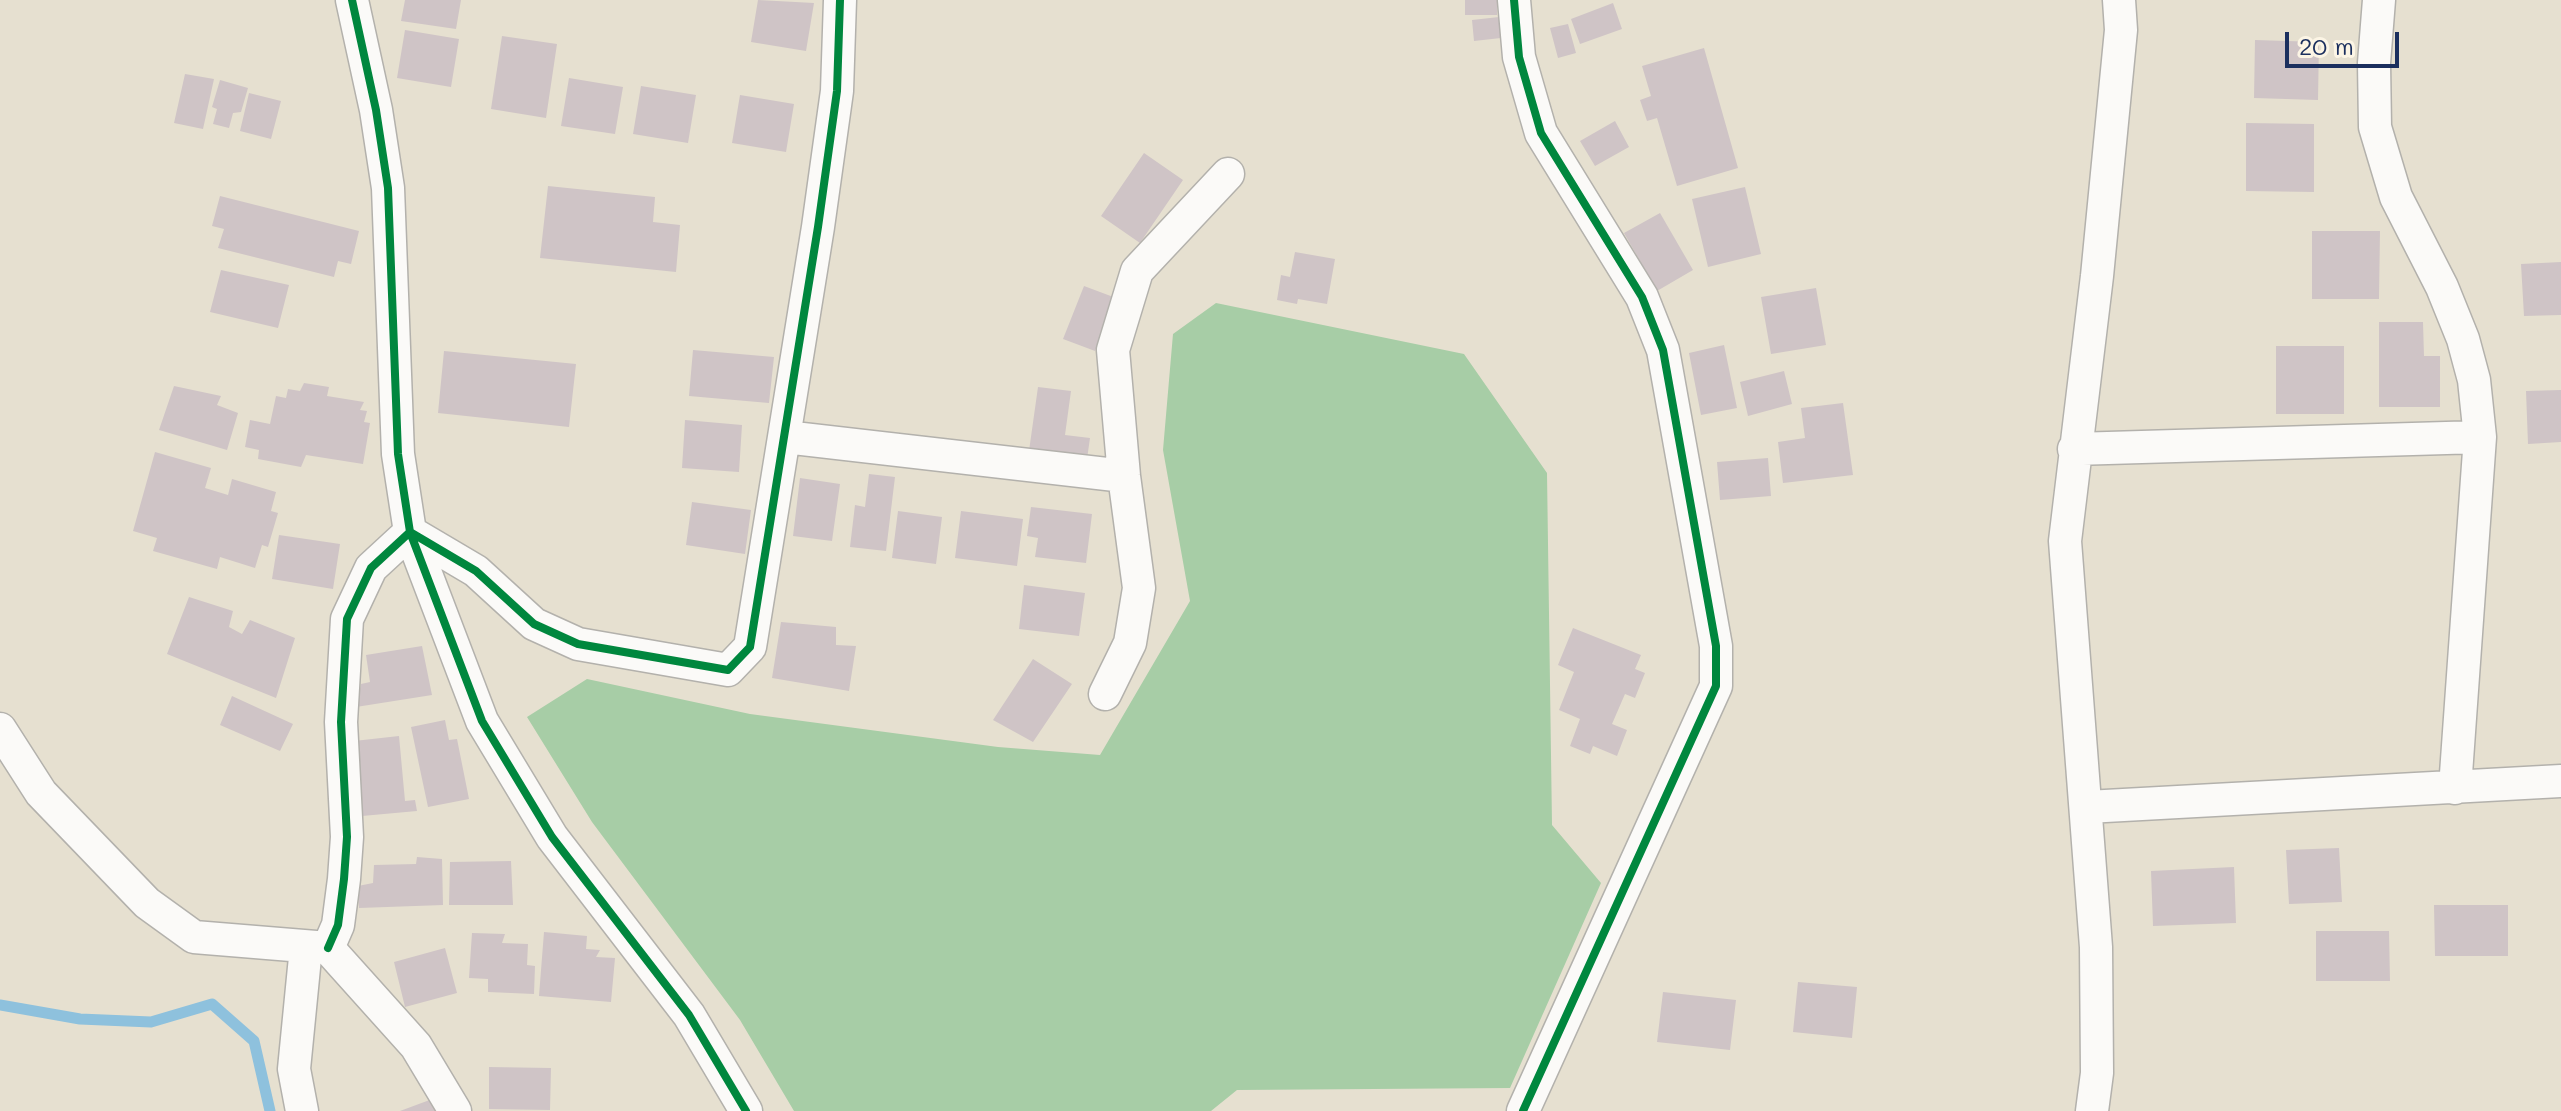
<!DOCTYPE html>
<html>
<head>
<meta charset="utf-8">
<style>
  body { margin:0 }
  #map { position:relative; width:2561px; height:1111px; overflow:hidden; background:#e6e0d0; font-family:Mali,sans-serif }
  canvas { display:block }
  .scale { position:absolute; left:2285px; top:32px; width:114px; height:36px; box-sizing:border-box; border:4px solid #1b2f5e; border-top:0; padding-left:10px; font-size:24px; line-height:28px; white-space:nowrap; color:#1b2f5e; -webkit-text-stroke:6px #fcf5e5; paint-order:stroke }
</style>
</head>
<body>
<div id="map">
<canvas width="2561" height="1111"></canvas>
<div class="scale">20 m</div>
</div>
<script>
const ctx = document.querySelector('canvas').getContext('2d');
ctx.lineJoin = 'round';
function fillPath(path, color) {
  ctx.fillStyle = color;
  ctx.fill(path, 'evenodd');
}
function toPath(rows) {
  const path = new Path2D();
  for (const r of rows) {
    path.moveTo(r[0], r[1]);
    for (let i = 2; i < r.length; i += 2) path.lineTo(r[i], r[i + 1]);
  }
  return path;
}
function trace(path, color, width, dash) {
  ctx.strokeStyle = color;
  ctx.lineWidth = width;
  ctx.lineCap = dash ? 'butt' : 'round';
  ctx.setLineDash(dash || []);
  ctx.stroke(path);
}
const forest = toPath([
  [1216,303,1464,354,1547,473,1552,825,1601,883,1510,1088,1237,1090,1211,1111,794,1111,740,1020,592,822,527,717,587,679,750,714,998,747,1100,755,1190,601,1163,450,1173,334]
]);
const stream = toPath([
  [0,1005,80,1019,151,1022,212,1004,254,1041,270,1111]
]);
const building = toPath([
  [405,0,461,0,456,29,401,21],
  [758,0,814,3,806,51,751,42],
  [1465,0,1497,0,1497,15,1465,15],
  [1613,3,1622,29,1580,44,1571,19],
  [1499,17,1501,38,1474,41,1472,20],
  [1568,24,1576,53,1558,58,1550,28],
  [405,30,459,39,451,87,397,78],
  [502,36,557,44,546,118,491,109],
  [2255,40,2319,42,2318,100,2254,98],
  [1704,48,1738,168,1677,186,1657,118,1647,121,1640,100,1651,96,1642,66],
  [185,74,214,79,203,129,174,123],
  [569,78,623,87,615,134,561,126],
  [220,80,248,88,241,112,233,113,229,128,213,124,217,109,212,107],
  [641,86,696,95,688,143,633,134],
  [249,93,281,101,271,139,240,131],
  [740,95,794,104,786,152,732,143],
  [1615,121,1629,147,1595,166,1580,141],
  [2246,123,2314,124,2314,192,2246,191],
  [1144,153,1183,180,1140,243,1101,216],
  [548,186,655,197,653,222,680,225,676,272,540,258],
  [1745,187,1761,254,1708,267,1692,199],
  [220,196,359,231,351,264,338,261,334,277,218,248,224,229,212,226],
  [1660,213,1693,270,1657,291,1624,233],
  [2312,231,2380,231,2379,299,2312,299],
  [1295,252,1335,259,1327,304,1298,299,1297,304,1277,300,1281,275,1290,277],
  [2561,262,2561,315,2524,316,2521,264],
  [221,270,289,285,278,328,210,312],
  [1084,286,1116,298,1095,351,1063,339],
  [1816,288,1826,345,1771,354,1761,297],
  [2379,322,2423,322,2424,356,2440,356,2440,407,2379,407],
  [1724,345,1737,408,1701,415,1689,353],
  [2276,346,2344,346,2344,414,2276,414],
  [693,350,774,357,769,403,689,396],
  [444,351,576,364,569,427,438,413],
  [1784,371,1792,404,1748,416,1740,382],
  [304,383,329,387,327,396,364,402,360,410,367,411,364,422,370,423,363,464,306,455,301,467,258,459,259,450,245,447,250,420,270,424,276,396,286,398,288,389,300,391],
  [174,386,221,396,217,405,238,413,227,450,159,430],
  [1038,387,1071,391,1065,435,1090,438,1087,459,1028,458],
  [2561,390,2561,442,2528,444,2526,391],
  [1843,403,1853,475,1783,483,1778,442,1805,438,1801,408],
  [685,420,742,425,739,472,682,468],
  [155,452,211,468,205,488,228,495,232,479,276,492,271,511,278,513,268,547,262,545,255,568,220,557,217,569,153,551,157,538,133,531],
  [1768,458,1771,496,1720,500,1717,462],
  [869,474,895,477,886,551,850,547,855,505,865,507],
  [800,478,840,484,832,541,793,536],
  [692,502,751,510,745,554,686,545],
  [1031,507,1092,514,1086,563,1035,557,1038,538,1027,536],
  [898,511,942,517,936,564,892,558],
  [961,511,1023,519,1017,566,955,558],
  [279,535,340,544,333,589,272,579],
  [1024,585,1085,593,1079,636,1019,629],
  [189,597,233,611,229,627,242,634,250,620,295,638,276,698,167,654],
  [781,622,836,627,836,645,856,646,849,691,772,678],
  [1573,628,1641,655,1635,669,1645,673,1635,698,1625,694,1612,724,1627,730,1617,756,1593,746,1590,754,1570,746,1580,719,1559,710,1574,672,1558,665],
  [422,646,432,695,356,707,361,684,370,682,366,655],
  [1033,659,1072,684,1033,742,993,720],
  [232,696,293,724,280,751,220,725],
  [445,720,449,740,457,739,469,799,428,807,411,727],
  [399,736,405,801,415,800,417,811,362,816,354,741],
  [2339,848,2342,902,2289,904,2286,850],
  [417,857,442,859,443,905,359,908,358,886,373,883,374,865,416,864],
  [511,861,513,905,449,905,450,862],
  [2234,867,2236,923,2153,926,2151,871],
  [2434,905,2508,905,2508,956,2435,956],
  [2316,931,2389,931,2390,981,2316,981],
  [544,932,587,936,586,949,600,950,596,957,615,958,611,1002,539,996],
  [472,933,505,934,502,943,528,944,527,965,535,966,534,994,488,992,488,979,469,978],
  [445,948,457,993,405,1007,394,962],
  [1798,982,1857,987,1852,1038,1793,1032],
  [1663,992,1736,1000,1730,1050,1657,1042],
  [489,1067,551,1068,550,1110,489,1109],
  [435,1098,439,1111,400,1111]
]);
const minor = toPath([
  [352,0,376,110,388,188,398,454,410,532,482,721,552,837,689,1015,746,1111],
  [1514,0,1519,57,1541,133,1642,297,1663,350,1716,646,1716,686,1523,1111],
  [2379,0,2374,63,2375,127,2396,197,2442,287,2463,339,2474,380,2480,437,2455,788],
  [785,437,1124,476],
  [2074,449,2480,437],
  [1105,694,1130,643,1139,588,1124,476,1113,350,1137,271,1228,174],
  [0,729,41,793,147,903,194,937,328,948,416,1046,455,1111],
  [2087,807,2561,781],
  [328,948,338,925,344,879,347,837,341,722,347,619,371,568,410,532,476,571,534,624,578,644,728,670,750,647,818,227,837,91,840,0],
  [302,1111,294,1069,306,947],
  [2092,1111,2097,1073,2096,947,2065,541,2097,276,2121,30,2119,0]
]);
const cycleway = toPath([
  [352,0,376,110,388,188,398,454,410,532,482,721,552,837,689,1015,746,1111],
  [1514,0,1519,57,1541,133,1642,297,1663,350,1716,646,1716,686,1523,1111],
  [328,948,338,925,344,879,347,837,341,722,347,619,371,568,410,532,476,571,534,624,578,644,728,670,750,647,818,227,837,91,840,0]
]);
fillPath(forest, '#a7cda6');
trace(stream, '#8ec1dd', 11);
fillPath(building, '#cfc4c6');
trace(minor, '#b3b1ac', 35);
trace(minor, '#fbfaf8', 32);
trace(cycleway, '#00873e', 8);
</script>
</body>
</html>
